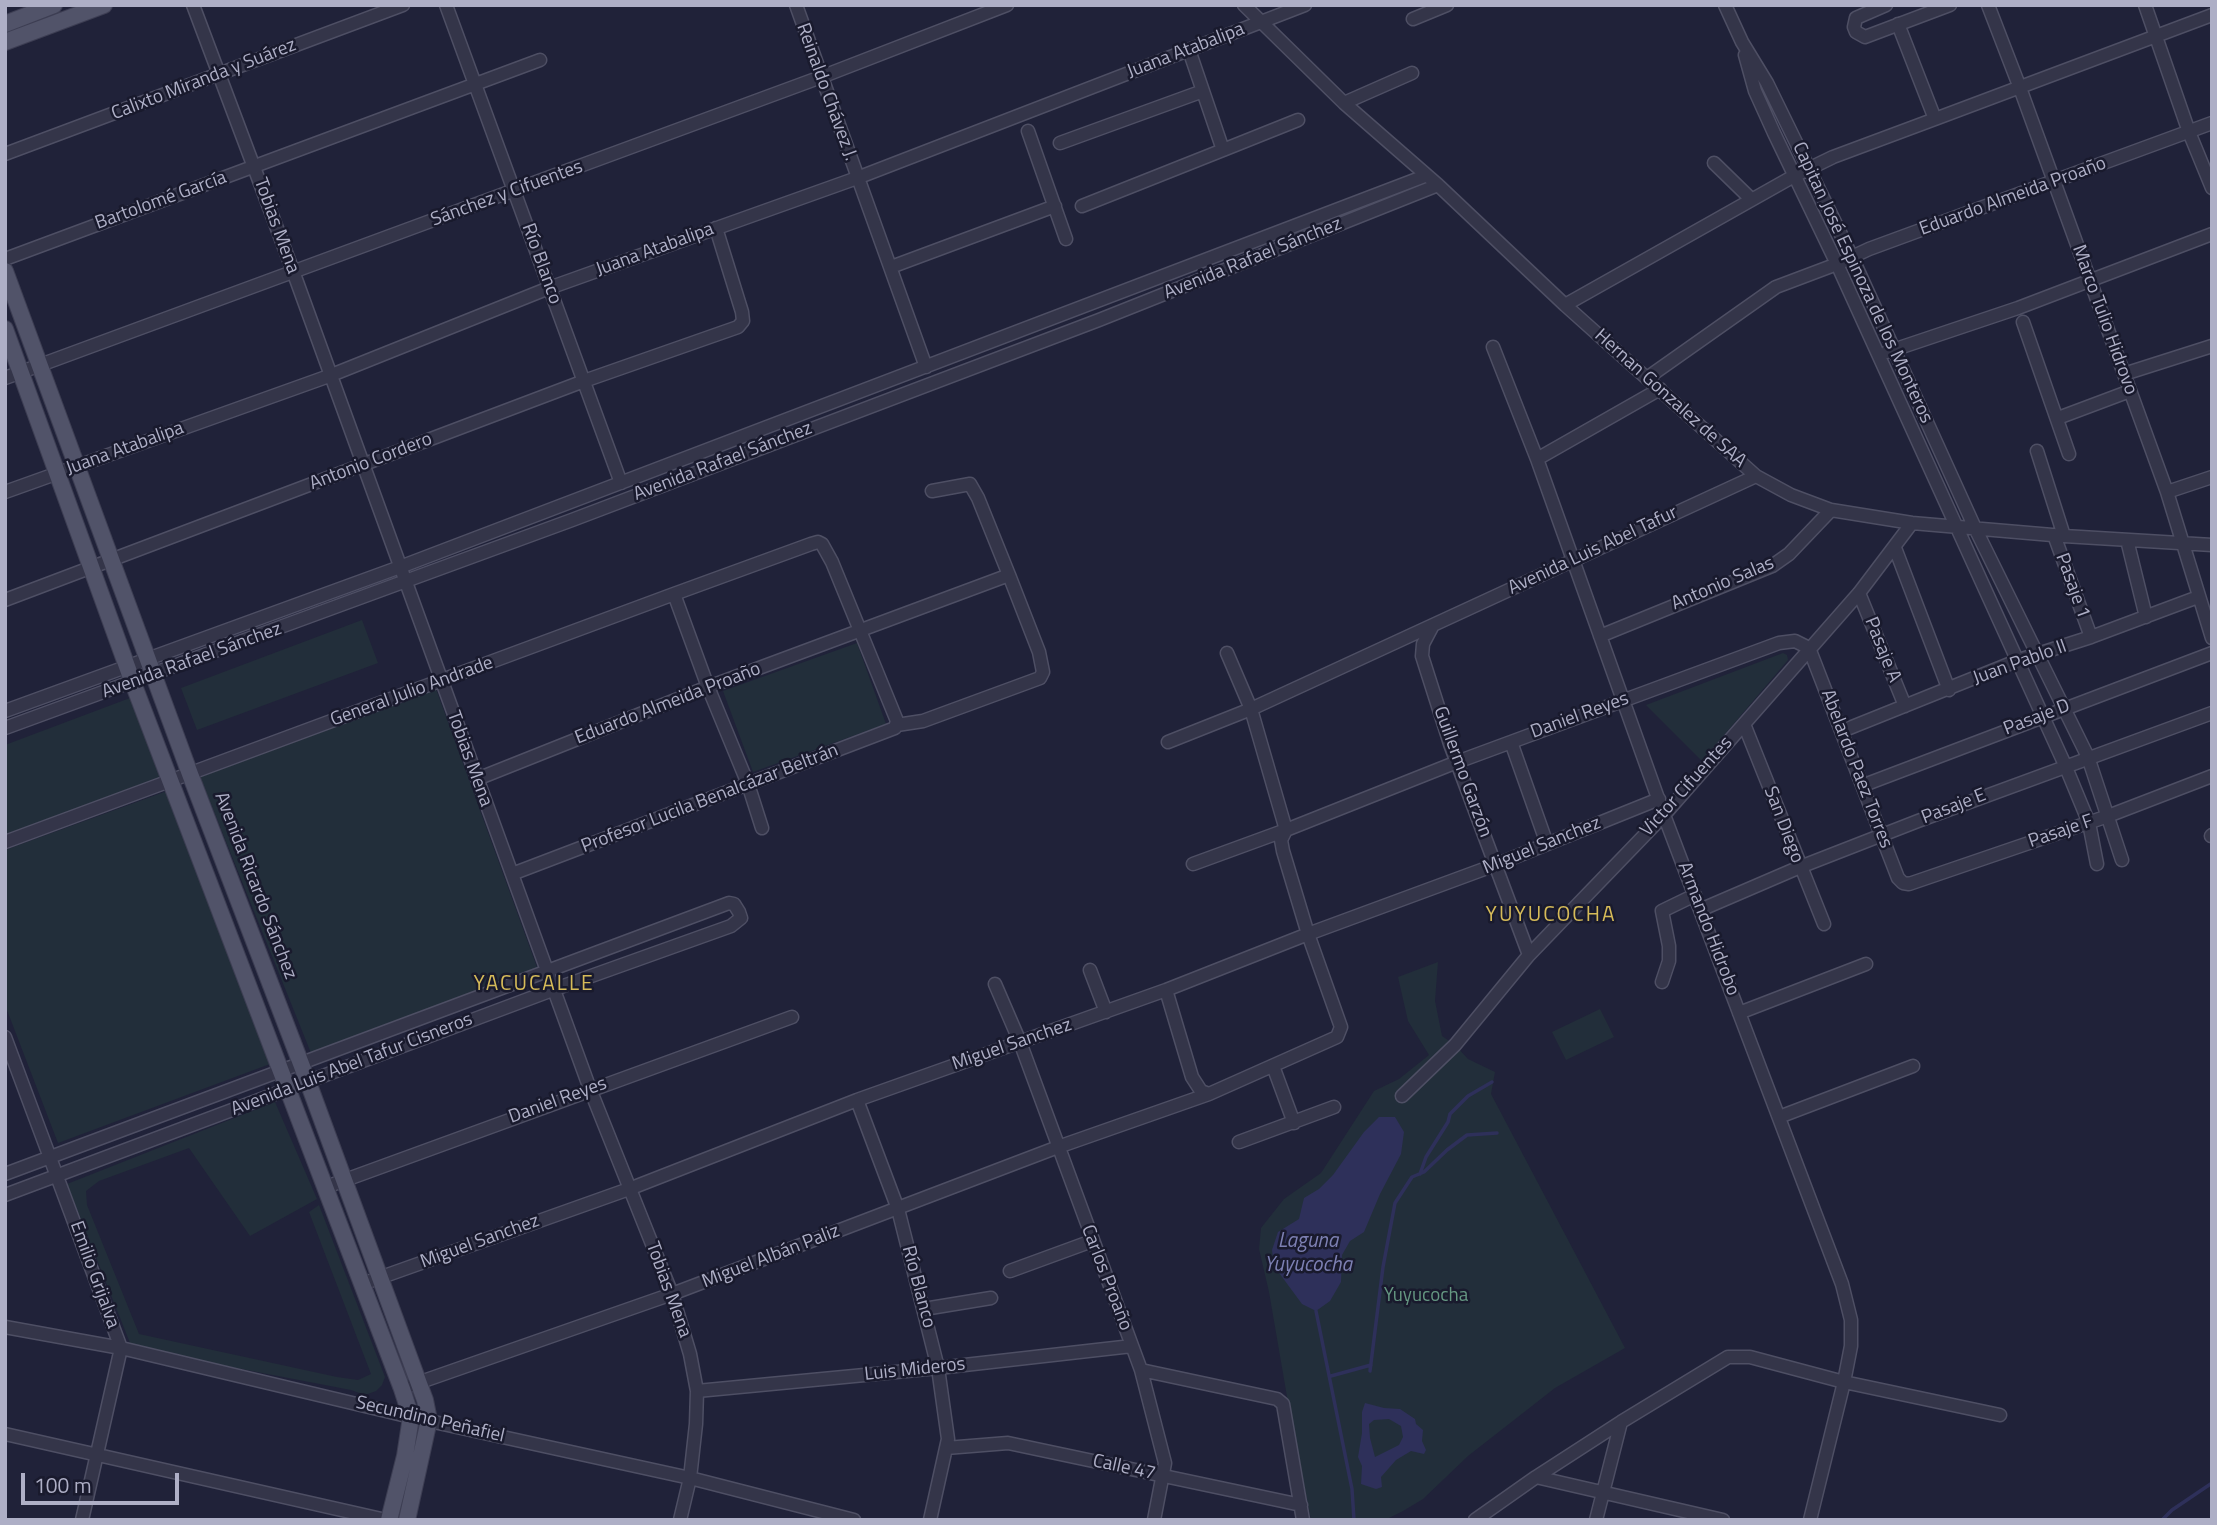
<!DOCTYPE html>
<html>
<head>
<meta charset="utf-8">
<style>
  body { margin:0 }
  #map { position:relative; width:2217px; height:1525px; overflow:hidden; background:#202239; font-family:"Titillium Web",sans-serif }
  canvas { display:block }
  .frame { position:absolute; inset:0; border:7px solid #aeafc6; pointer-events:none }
  .scale { position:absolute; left:21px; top:1473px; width:158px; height:32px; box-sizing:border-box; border:4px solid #aeafc6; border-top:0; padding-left:9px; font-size:21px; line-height:24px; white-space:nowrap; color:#aeafc6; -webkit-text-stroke:5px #191a2d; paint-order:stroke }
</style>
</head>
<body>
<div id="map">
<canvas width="2217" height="1525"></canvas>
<div class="frame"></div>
<div class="scale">100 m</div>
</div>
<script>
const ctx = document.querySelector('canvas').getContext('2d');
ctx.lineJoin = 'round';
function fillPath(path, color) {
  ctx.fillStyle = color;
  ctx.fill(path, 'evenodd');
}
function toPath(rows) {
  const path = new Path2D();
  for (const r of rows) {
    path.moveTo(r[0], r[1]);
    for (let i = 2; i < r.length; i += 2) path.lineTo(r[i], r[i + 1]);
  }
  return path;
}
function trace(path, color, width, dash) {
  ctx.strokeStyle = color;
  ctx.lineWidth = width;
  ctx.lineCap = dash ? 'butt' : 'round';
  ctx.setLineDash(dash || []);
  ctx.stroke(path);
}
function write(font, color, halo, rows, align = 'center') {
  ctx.font = font + ' "Titillium Web",sans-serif';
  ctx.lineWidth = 5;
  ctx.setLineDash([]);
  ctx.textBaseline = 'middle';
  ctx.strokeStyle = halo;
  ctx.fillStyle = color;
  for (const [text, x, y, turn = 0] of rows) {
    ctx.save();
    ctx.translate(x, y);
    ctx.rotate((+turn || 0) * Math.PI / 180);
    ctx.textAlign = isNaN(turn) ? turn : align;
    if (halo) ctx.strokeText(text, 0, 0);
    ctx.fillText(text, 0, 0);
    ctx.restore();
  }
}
const green = toPath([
  [362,620,378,663,197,730,181,688],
  [857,643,886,724,753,772,723,691],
  [1783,653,1787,655,1788,660,1702,761,1646,705],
  [436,689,538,970,311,1053,200,777],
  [130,698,161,778,5,837,5,745],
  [167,791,270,1064,58,1143,5,1005,5,850],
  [1438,962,1435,1001,1442,1036,1455,1045,1468,1059,1495,1072,1491,1094,1625,1348,1555,1388,1468,1456,1423,1499,1403,1511,1385,1520,1311,1520,1290,1414,1269,1292,1259,1249,1261,1228,1284,1199,1321,1173,1374,1091,1399,1079,1429,1055,1408,1021,1398,977],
  [1600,1009,1614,1037,1566,1060,1552,1032],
  [275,1102,317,1199,250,1236,189,1148,99,1181,86,1191,87,1205,139,1334,337,1377,358,1380,371,1374,309,1212,319,1205,385,1377,382,1385,376,1391,365,1395,351,1390,132,1348,67,1184]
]);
const water = toPath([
  [1379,1117,1395,1117,1404,1132,1401,1154,1380,1194,1364,1232,1350,1241,1342,1255,1341,1282,1330,1301,1316,1311,1302,1304,1274,1266,1272,1250,1278,1232,1299,1219,1304,1198,1319,1189,1333,1175,1364,1132],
  [1365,1403,1384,1408,1400,1409,1415,1419,1416,1424,1423,1430,1422,1441,1426,1450,1424,1454,1411,1451,1396,1460,1381,1477,1382,1487,1376,1489,1361,1484,1362,1466,1358,1457,1362,1433,1362,1412],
  [1389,1419,1401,1426,1403,1437,1399,1445,1375,1457,1370,1438,1369,1424,1374,1420]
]);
const stream = toPath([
  [1420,1174,1426,1157,1448,1122,1450,1114,1468,1096,1492,1082],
  [1316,1311,1352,1489,1354,1520],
  [1370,1371,1383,1267,1395,1203,1412,1177,1424,1172,1447,1150,1467,1135,1497,1133],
  [1331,1376,1371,1365],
  [2162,1520,2172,1510,2212,1483]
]);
const minor = toPath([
  [193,5,293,271,590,1089,672,1294,690,1354,697,1391,696,1424,690,1478,680,1520],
  [446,5,621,483],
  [796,5,926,367],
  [1244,5,1344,103,1438,185,1565,305,1756,476,1791,495,1831,510,1912,523,2064,536,2212,545],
  [1725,5,1742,42,1767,83,1852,257,1975,528,2088,757,2122,860],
  [1886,5,1856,18,1854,27,1856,32,1865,37,1950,5],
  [1988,5,2020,88,2167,492,2212,638],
  [2145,5,2189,132,2212,188],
  [1413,19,1447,5],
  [1898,24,1935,119,2212,15],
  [1745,55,1755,91,1774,133,1837,264,2065,765,2089,823,2097,864],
  [1344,103,1412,73],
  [1028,131,1066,239],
  [1060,143,1203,91],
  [1223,150,1298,120],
  [5,154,403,5],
  [1714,163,1751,199],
  [1082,206,1223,150,1189,50],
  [5,259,540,60],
  [891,267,1055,206],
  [1565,305,1794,176,1833,157,1935,119],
  [2023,322,2069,454],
  [1493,347,1537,459,1664,815,1842,1284,1851,1320,1851,1346,1844,1382,1810,1520],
  [1887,352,2018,308,2212,234],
  [2124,374,2212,346],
  [5,378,821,77,1007,5],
  [1647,378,1776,287,1837,264,1869,249,2212,123],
  [2058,418,2130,391],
  [2037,451,2064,536],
  [1537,459,1660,389],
  [932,491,970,484,978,498,1009,575],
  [5,492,329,376,549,288,857,178,1305,5],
  [2167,492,2212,477],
  [2054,535,2091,637],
  [2127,540,2146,617],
  [1895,548,1949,690],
  [1859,593,1905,706],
  [674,594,708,687,748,784,762,828],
  [5,600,584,381,738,327,743,321,742,312,716,228],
  [1432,627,1423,644,1422,656,1450,744,1529,955],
  [1600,636,1772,566,1789,554,1831,510],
  [5,711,400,567,1425,176],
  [1744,724,1824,924],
  [5,728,572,520,1099,320,1438,185],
  [1842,731,2019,660,2091,637,2198,597],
  [1168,742,1251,709,1756,476],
  [1511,742,1547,844],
  [477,779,708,687,1009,575,1039,652,1043,672,1040,678,923,721,897,725],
  [1864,785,2212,653],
  [2211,836,2212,835],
  [5,842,674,594,811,544,818,542,822,544,832,562,897,721,895,728,512,874],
  [1193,864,1286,830,1251,709,1227,653],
  [1700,910,1800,867,1918,821,2212,713],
  [1090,970,1106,1012],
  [1662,982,1669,961,1669,946,1662,911,1695,895],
  [995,984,1020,1042,1141,1370,1165,1463,1154,1520],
  [1166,990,1192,1077,1201,1091,1209,1094,1337,1037,1341,1027,1308,934,1283,851,1281,840,1286,830,1457,762,1779,643,1795,641,1809,648,1898,878,1903,883,1909,884,2108,816,2212,776],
  [1739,1013,1866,964],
  [5,1037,121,1348,82,1520],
  [1273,1066,1294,1123],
  [1402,1096,1455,1045,1529,955,1664,815,1859,593,1912,523],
  [857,1100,898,1209,938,1368,948,1439,930,1520],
  [1779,1117,1913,1066],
  [1239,1142,1334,1107],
  [5,1174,729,903,734,904,739,912,741,918,731,926,555,989,5,1195],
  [326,1187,792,1017],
  [1010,1271,1092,1241],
  [362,1284,629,1189,857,1100,1166,990,1308,934,1495,865,1659,799],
  [924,1309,991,1298],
  [5,1327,121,1348,411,1417,690,1478,854,1520],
  [1141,1370,1277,1399,1283,1404,1303,1520],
  [412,1385,672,1294,1058,1147,1209,1094],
  [697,1391,938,1368,1132,1346],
  [5,1434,386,1520],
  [946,1448,1008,1443,1301,1505],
  [1536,1477,1723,1520],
  [1475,1520,1536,1477,1621,1422,1728,1357,1750,1357,1844,1382,2000,1415],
  [1596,1520,1621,1422]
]);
const major = toPath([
  [5,24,54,5],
  [5,42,104,5],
  [5,271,190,774,308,1082,425,1400,429,1420,407,1520],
  [5,329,133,683,402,1389,411,1417,405,1456,389,1520]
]);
const streetNames = [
  ["Juana Atabalipa",1186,51,-21],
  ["Calixto Miranda y Suárez",204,80,-21],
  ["Reinaldo Chávez J.",826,92,70],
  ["Sánchez y Cifuentes",507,194,-20],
  ["Eduardo Almeida Proaño",2013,197,-20],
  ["Bartolomé García",161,201,-20],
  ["Tobias Mena",276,226,70],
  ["Juana Atabalipa",655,250,-20],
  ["Avenida Rafael Sánchez",1253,259,-22],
  ["Río Blanco",541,264,70],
  ["Capitan José Espinoza de los Monteros",1862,283,65],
  ["Marco Tulio Hidrovo",2104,320,70],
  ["Hernan Gonzalez de SAA",1670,399,42],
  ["Juana Atabalipa",125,449,-20],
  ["Antonio Cordero",371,462,-21],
  ["Avenida Rafael Sánchez",723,462,-21],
  ["Avenida Luis Abel Tafur",1593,551,-25],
  ["Antonio Salas",1723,584,-23],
  ["Pasaje 1",2072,586,70],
  ["Pasaje A",1882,650,68],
  ["Avenida Rafael Sánchez",192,661,-20],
  ["Juan Pablo II",2020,663,-20],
  ["General Julio Andrade",412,692,-20],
  ["Eduardo Almeida Proaño",668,704,-21],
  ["Daniel Reyes",1580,716,-20],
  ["Pasaje D",2037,718,-21],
  ["Tobias Mena",469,759,70],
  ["Abelardo Paez Torres",1856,769,69],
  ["Guillermo Garzón",1462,772,70],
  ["Victor Cifuentes",1687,787,-48],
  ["Profesor Lucila Benalcázar Beltrán",710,799,-21],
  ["Pasaje E",1954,807,-21],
  ["San Diego",1783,825,69],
  ["Pasaje F",2061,832,-19],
  ["Miguel Sanchez",1542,846,-22],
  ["Avenida Ricardo Sánchez",255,886,69],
  ["Armando Hidrobo",1708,929,69],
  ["Miguel Sanchez",1012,1045,-19],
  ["Avenida Luis Abel Tafur Cisneros",352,1065,-21],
  ["Daniel Reyes",558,1101,-20],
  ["Miguel Sanchez",480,1242,-20],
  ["Miguel Albán Paliz",771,1257,-21],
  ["Emilio Grijalva",94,1275,70],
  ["Carlos Proaño",1106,1278,69],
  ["Río Blanco",918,1287,75],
  ["Tobias Mena",668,1290,70],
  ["Luis Mideros",915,1370,-6],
  ["Secundino Peñafiel",430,1420,13],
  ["Calle 47",1124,1468,12]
];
const parkNames = [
  ["Yuyucocha",1426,1296]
];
const neighbourhoodNames = [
  ["YUYUCOCHA",1551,916],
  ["YACUCALLE",534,985]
];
const waterNames = [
  ["Laguna",1308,1242],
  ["Yuyucocha",1308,1266]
];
fillPath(green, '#222e3a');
fillPath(water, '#2e305a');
trace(stream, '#2e305a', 3.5);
trace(minor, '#4e4f64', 15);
trace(major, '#3d3e53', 18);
trace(minor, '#343549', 12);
trace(major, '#515369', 16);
write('19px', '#aeafc6', '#191a2d', streetNames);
write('19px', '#659782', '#191a2d', parkNames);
ctx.letterSpacing = '2px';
write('21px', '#d6bb59', '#191a2d', neighbourhoodNames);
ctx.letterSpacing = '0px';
write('italic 21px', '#7d80b3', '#191a2d', waterNames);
</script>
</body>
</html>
